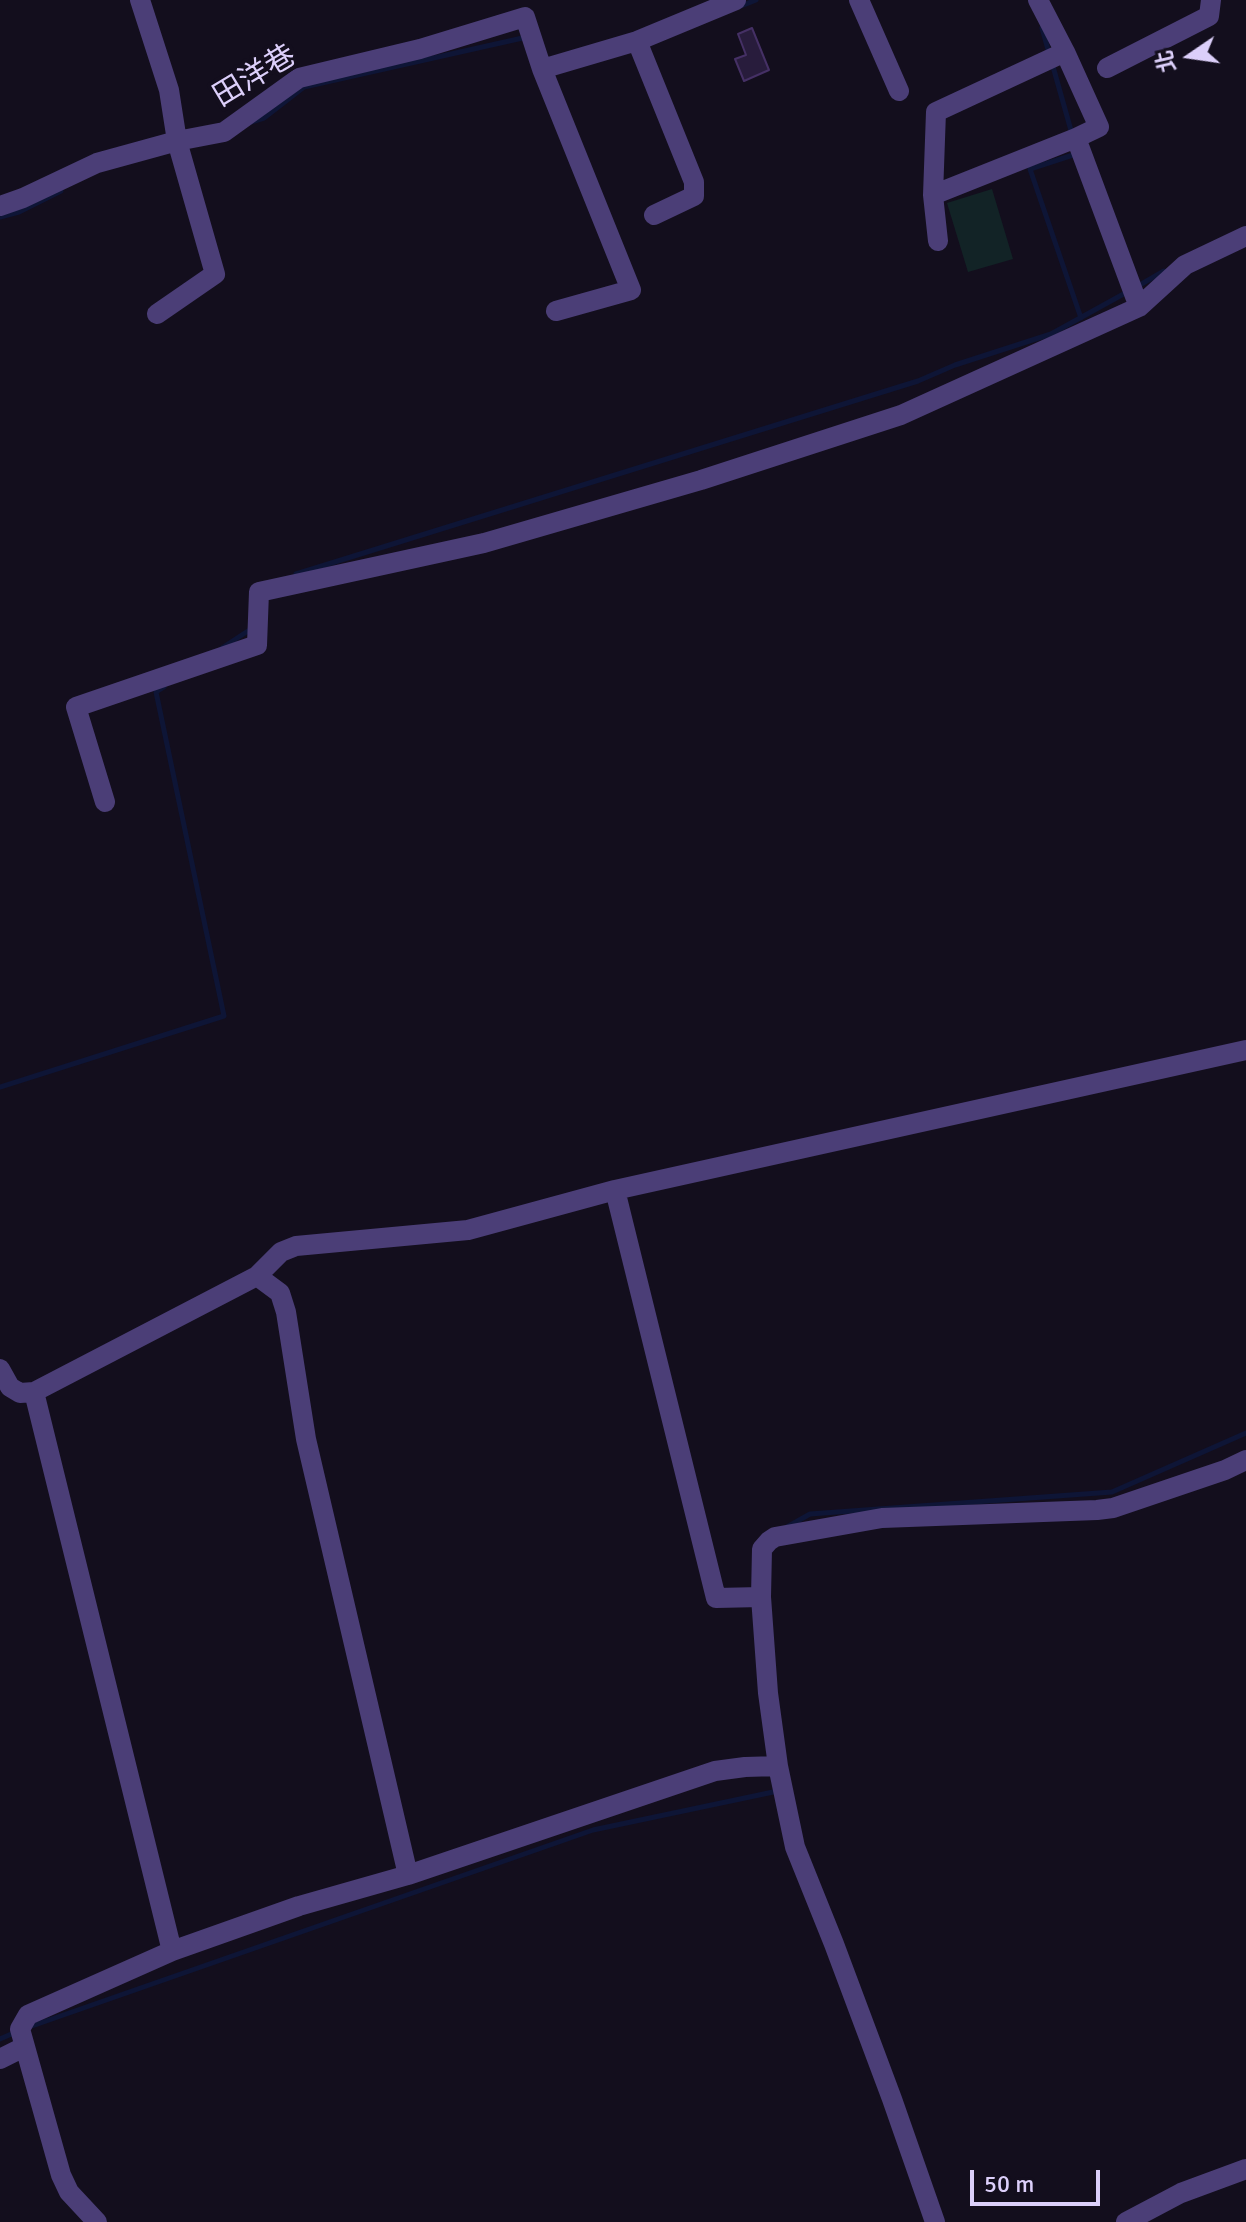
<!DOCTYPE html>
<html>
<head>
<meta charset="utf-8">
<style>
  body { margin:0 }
  #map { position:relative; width:1246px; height:2222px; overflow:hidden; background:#130e1d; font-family:Signika,"Noto Sans TC",sans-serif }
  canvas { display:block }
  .north { position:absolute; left:1150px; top:16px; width:80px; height:80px; -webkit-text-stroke:6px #130e1d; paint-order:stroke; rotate:257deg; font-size:22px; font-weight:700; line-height:32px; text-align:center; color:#dccffa }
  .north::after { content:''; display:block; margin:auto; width:28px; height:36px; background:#dccffa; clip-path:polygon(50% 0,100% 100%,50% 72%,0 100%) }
  .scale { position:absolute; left:970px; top:2170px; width:130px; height:36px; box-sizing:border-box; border:4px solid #dccffa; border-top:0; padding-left:10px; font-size:24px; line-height:28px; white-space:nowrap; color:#dccffa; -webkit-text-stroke:6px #130e1d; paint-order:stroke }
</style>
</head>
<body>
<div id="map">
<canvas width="1246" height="2222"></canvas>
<div class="north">北</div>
<div class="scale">50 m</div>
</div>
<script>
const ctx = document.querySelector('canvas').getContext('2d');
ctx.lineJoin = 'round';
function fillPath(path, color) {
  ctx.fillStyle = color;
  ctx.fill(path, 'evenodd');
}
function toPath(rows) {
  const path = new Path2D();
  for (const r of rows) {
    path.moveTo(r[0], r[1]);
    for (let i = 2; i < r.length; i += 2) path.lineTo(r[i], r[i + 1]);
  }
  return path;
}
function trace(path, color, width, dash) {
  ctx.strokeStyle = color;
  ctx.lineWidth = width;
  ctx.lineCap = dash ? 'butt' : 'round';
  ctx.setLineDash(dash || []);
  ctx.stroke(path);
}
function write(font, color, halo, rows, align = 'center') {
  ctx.font = font + ' Signika,"Noto Sans TC",sans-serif';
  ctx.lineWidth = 8;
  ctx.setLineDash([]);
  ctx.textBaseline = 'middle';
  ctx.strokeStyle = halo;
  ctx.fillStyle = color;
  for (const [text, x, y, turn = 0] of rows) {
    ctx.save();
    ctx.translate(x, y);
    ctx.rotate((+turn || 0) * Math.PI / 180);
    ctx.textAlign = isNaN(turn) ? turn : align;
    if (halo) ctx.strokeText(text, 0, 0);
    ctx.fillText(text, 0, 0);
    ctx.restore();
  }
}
const green = toPath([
  [992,189,1013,259,968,272,947,203]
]);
const stream = toPath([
  [741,6,756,0],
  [1042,28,1049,53],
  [1052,63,1072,134],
  [251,122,264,118,304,87,527,37],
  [1076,154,1030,169,1081,318],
  [0,217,19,212,61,191],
  [1138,286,1164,271],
  [296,574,918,381,955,365,1051,334,1129,291],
  [222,648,251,629],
  [0,1087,224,1016,156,692,164,687],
  [787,1527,810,1514,1112,1492,1246,1433],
  [29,2027,593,1830,778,1791],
  [0,2039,16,2032]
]);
const building = toPath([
  [752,28,769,70,744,81,735,59,746,55,738,34,752,28]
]);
const minor = toPath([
  [140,0,169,90,177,141,215,274,157,314],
  [859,0,899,91],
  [1038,0,1065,52,1099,127,1076,138,1139,307],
  [637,41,694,182,694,196,654,215],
  [1107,68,1209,16,1211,0],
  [542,69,631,290,556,311],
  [933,195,1076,138],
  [0,206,23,198,97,163,177,141,224,132,299,78,420,49,525,17,542,69,637,41,736,0],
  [938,241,933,195,936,112,1065,52],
  [105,802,76,707,257,645,259,592,484,543,701,480,901,415,1139,307,1185,265,1246,236],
  [615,1190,716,1598,761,1597],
  [257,1276,280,1293,286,1312,306,1439,408,1875],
  [0,1369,10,1387,20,1393,34,1392,172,1951],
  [34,1392,257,1276,281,1252,296,1246,468,1230,615,1190,1246,1050],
  [0,2059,24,2047],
  [97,2222,69,2192,61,2175,20,2029,28,2015,172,1951,299,1906,408,1875,715,1771,745,1767,778,1766],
  [935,2222,892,2099,834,1944,795,1847,778,1766,768,1693,761,1597,762,1549,769,1541,775,1537,882,1518,1097,1510,1113,1508,1225,1470,1246,1460],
  [1126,2222,1181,2193,1246,2169]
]);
const streetNames = [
  ["田洋巷",255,77,-31]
];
fillPath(green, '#122326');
trace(stream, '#0e1536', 5);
fillPath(building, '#281c3c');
trace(building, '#453065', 2);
trace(minor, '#4b3e77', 20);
write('30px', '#dccffa', '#130e1d', streetNames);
</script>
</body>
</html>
